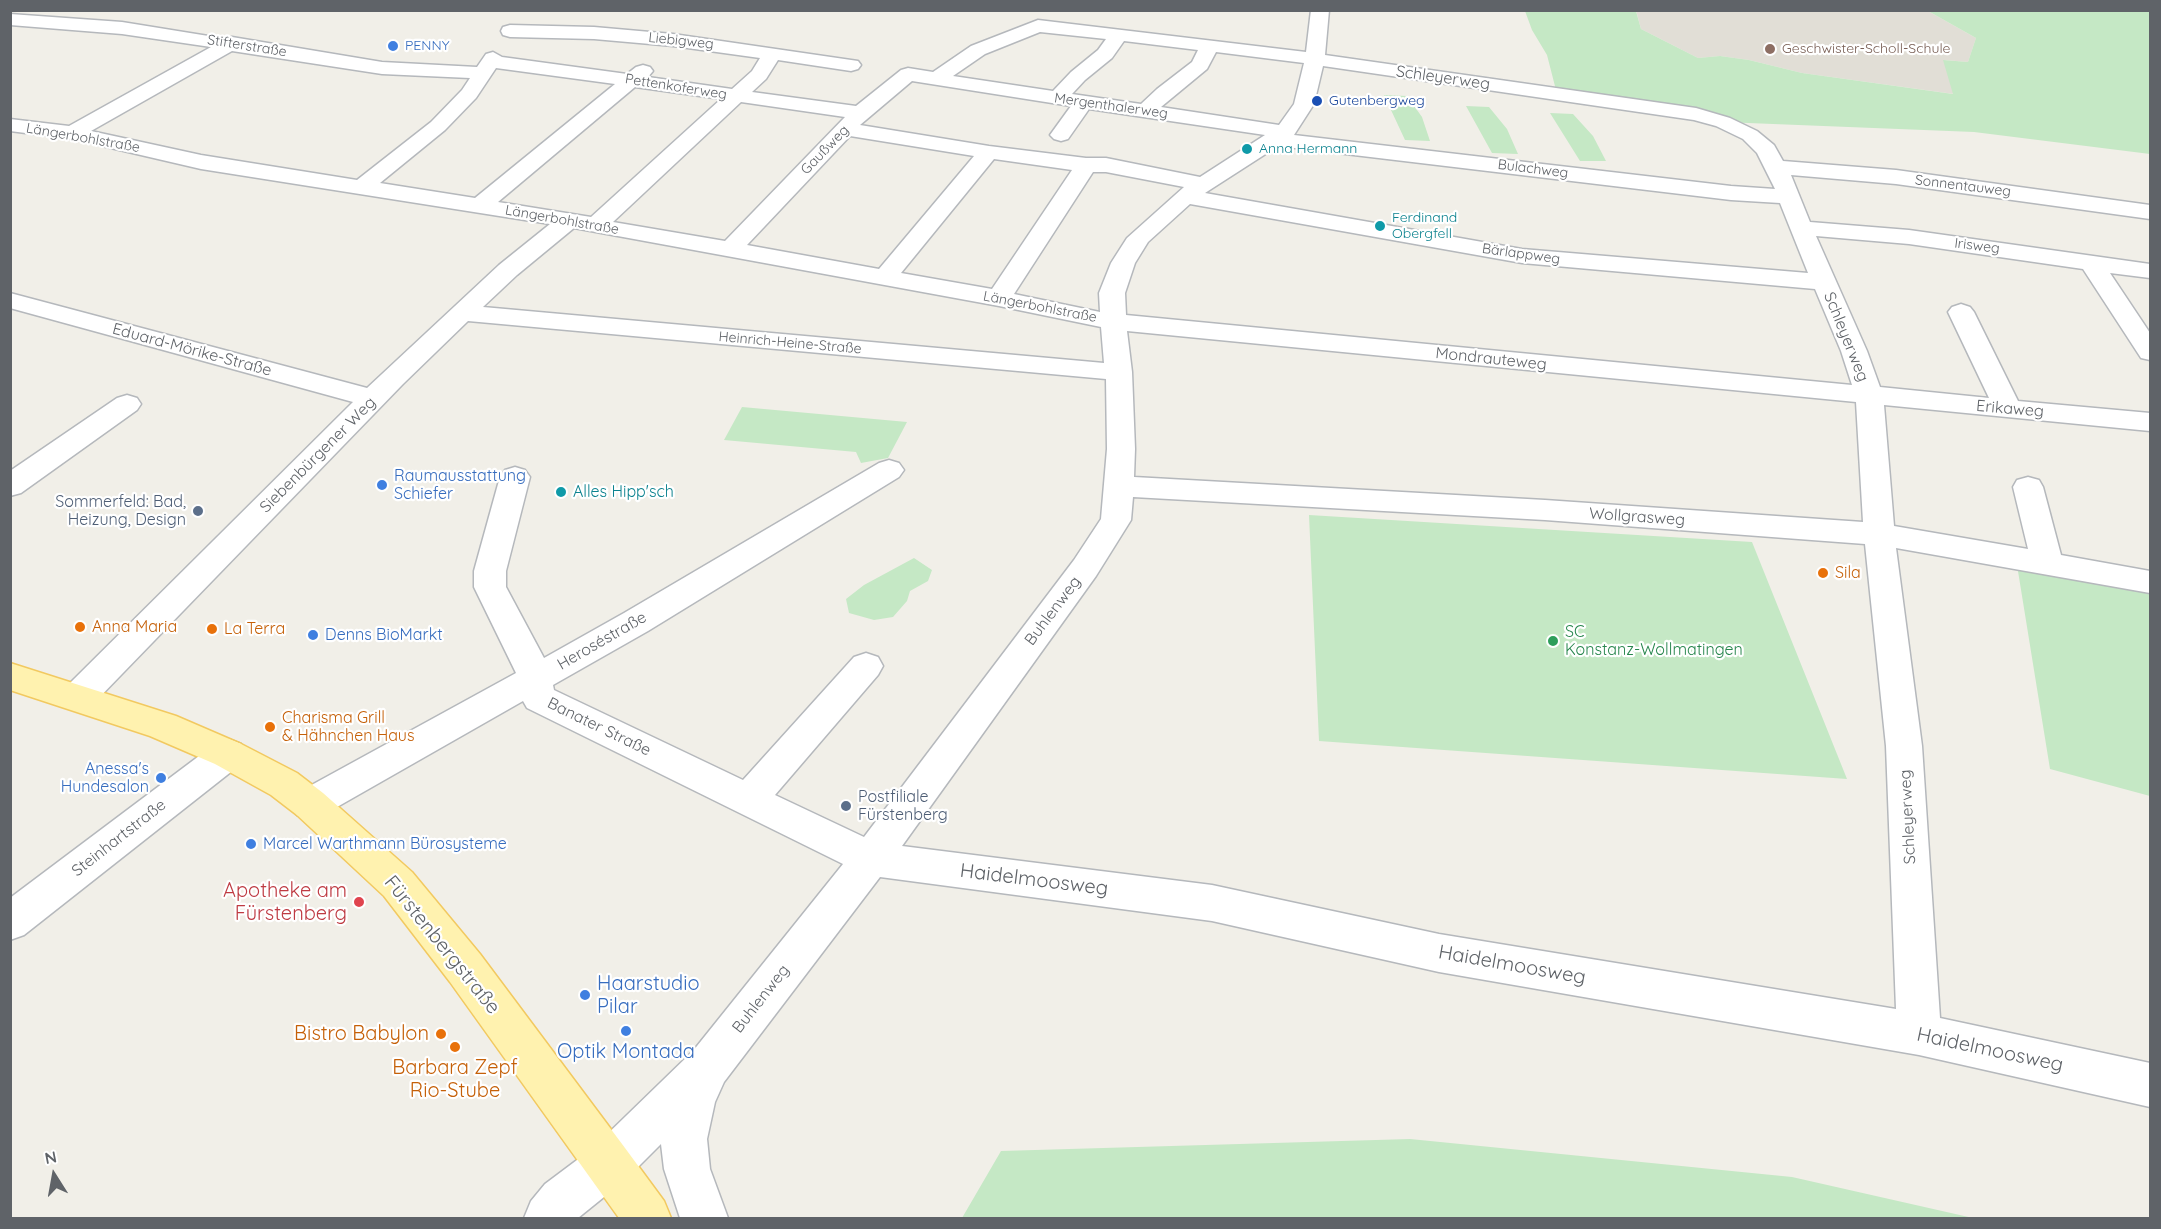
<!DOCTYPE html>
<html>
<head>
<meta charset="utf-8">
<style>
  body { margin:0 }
  #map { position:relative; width:2161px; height:1229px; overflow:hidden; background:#f1efe8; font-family:Quicksand,sans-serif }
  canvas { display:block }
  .frame { position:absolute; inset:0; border:12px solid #5f6368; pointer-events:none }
  .north { position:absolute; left:24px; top:1145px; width:60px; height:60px; -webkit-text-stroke:4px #fff; paint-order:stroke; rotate:349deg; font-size:16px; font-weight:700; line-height:24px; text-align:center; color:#5f6368 }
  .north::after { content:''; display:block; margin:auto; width:21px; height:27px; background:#5f6368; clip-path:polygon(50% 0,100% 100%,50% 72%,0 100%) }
</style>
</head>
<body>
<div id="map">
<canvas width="2161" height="1229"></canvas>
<div class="frame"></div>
<div class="north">N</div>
</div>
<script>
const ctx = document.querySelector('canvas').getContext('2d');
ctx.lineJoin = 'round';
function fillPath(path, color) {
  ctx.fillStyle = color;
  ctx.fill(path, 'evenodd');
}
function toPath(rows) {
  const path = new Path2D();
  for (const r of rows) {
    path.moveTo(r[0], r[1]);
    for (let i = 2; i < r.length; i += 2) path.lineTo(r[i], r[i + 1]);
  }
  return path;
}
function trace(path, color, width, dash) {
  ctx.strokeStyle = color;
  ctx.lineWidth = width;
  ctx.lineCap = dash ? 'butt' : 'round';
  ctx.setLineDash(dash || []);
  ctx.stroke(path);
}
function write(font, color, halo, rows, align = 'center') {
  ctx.font = font + ' Quicksand,sans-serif';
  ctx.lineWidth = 4.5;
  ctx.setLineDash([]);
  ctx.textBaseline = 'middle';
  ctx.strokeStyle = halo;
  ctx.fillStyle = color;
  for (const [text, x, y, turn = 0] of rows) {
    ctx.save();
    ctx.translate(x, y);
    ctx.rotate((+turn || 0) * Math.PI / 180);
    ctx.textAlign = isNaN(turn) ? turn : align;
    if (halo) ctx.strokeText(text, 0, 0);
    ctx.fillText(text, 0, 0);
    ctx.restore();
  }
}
const education = toPath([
  [1636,10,1928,11,1976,38,1968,62,1944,60,1954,94,1802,73,1749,60,1720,56,1698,58,1641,29]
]);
const green = toPath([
  [1525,11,1636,11,1641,29,1698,58,1720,56,1749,60,1802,73,1953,94,1943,60,1968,62,1976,38,1928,11,2150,11,2150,154,1974,132,1723,122,1557,94,1547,55,1532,30],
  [1384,95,1407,96,1422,117,1430,141,1405,140],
  [1466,106,1489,107,1507,129,1518,154,1492,153],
  [1550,113,1573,114,1593,136,1606,161,1580,161],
  [742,407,907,422,888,458,861,463,856,452,724,440],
  [1309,515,1752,542,1847,779,1319,741],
  [914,558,932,570,928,581,910,591,907,601,893,617,874,620,849,613,846,599,864,585],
  [2017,565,2150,590,2150,796,2050,769],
  [1410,1139,1792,1177,1973,1218,962,1218,1001,1151]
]);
const minor = toPath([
  [1311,10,1329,10,1325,55,1696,108,1730,118,1757,131,1774,145,1783,161,1896,170,2150,205,2150,219,1896,184,1791,175,1810,222,1909,230,2150,264,2150,278,2110,273,2150,333,2150,360,2141,358,2083,269,1909,244,1816,236,1867,351,1880,387,1989,398,1948,312,1952,307,1961,304,1970,307,1974,312,2018,401,2150,413,2150,431,1884,405,1894,526,2028,549,2013,487,2017,480,2028,477,2039,480,2043,487,2061,555,2150,571,2150,593,1896,548,1922,746,1940,1018,2150,1063,2150,1107,1919,1055,1439,972,1212,921,880,877,724,1082,715,1102,707,1139,710,1169,728,1218,680,1218,664,1169,661,1144,625,1180,578,1218,524,1218,531,1201,545,1184,593,1148,693,1051,843,864,527,708,523,701,323,815,310,820,297,815,291,804,297,793,516,673,474,587,474,571,500,477,505,470,515,467,525,470,530,477,506,571,506,587,544,658,624,613,879,463,889,460,899,463,904,470,899,477,648,631,553,685,554,690,743,780,854,657,866,653,878,657,883,666,878,675,775,795,864,837,1074,560,1101,519,1107,449,1106,379,468,321,403,384,90,707,78,711,66,707,60,697,66,687,353,402,10,308,10,293,367,388,499,265,550,224,201,169,72,139,10,131,10,119,69,126,211,47,122,34,10,25,10,14,122,22,227,39,232,37,382,62,477,67,486,54,493,52,502,57,627,74,636,67,643,65,650,67,653,71,648,77,732,89,752,71,760,58,673,46,594,39,510,37,503,35,501,31,503,27,510,25,594,27,673,34,858,61,861,65,858,69,851,71,778,60,766,79,752,92,856,106,901,70,908,68,933,72,971,46,1038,20,1306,52,1311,10],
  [1040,32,1106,39,1098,50,1071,72,1053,91,953,76,985,54,1040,32],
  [1124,41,1198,50,1192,62,1157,89,1141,104,1072,94,1085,80,1112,58,1124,41],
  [232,51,382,74,470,78,462,90,431,122,357,180,201,155,91,131,232,51],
  [1216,52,1304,63,1294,104,1279,125,1161,107,1207,69,1216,52],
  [1323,66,1694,120,1716,126,1743,139,1757,153,1775,189,1731,186,1294,135,1314,104,1323,66],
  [496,68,615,84,475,198,380,183,445,130,476,98,496,68],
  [912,81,1071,106,1050,135,1054,139,1061,141,1068,139,1089,109,1265,135,1200,177,1106,158,1086,158,989,146,860,125,912,81],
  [635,87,721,99,591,217,498,202,635,87],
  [741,102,845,117,725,241,613,222,741,102],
  [850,136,974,156,879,269,747,245,850,136],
  [1278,146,1731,200,1780,203,1808,273,1522,249,1205,193,1278,146],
  [994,159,1072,170,992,289,901,273,994,159],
  [1093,172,1106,172,1184,187,1127,238,1111,263,1099,293,1100,312,1014,294,1093,172],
  [1190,204,1522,263,1815,289,1841,351,1852,385,1126,315,1125,293,1135,263,1148,242,1190,204],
  [574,228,999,306,1101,327,1104,363,483,307,517,275,574,228],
  [1127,331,1856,402,1863,522,1545,500,1134,477,1135,449,1132,372,1127,331],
  [1133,497,1545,520,1865,544,1886,746,1896,1009,1439,934,1212,885,902,846,1096,576,1131,520,1133,497],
  [127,395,137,398,141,404,137,410,21,493,10,496,10,471,117,398,127,395],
  [228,739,241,744,246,754,241,764,24,935,10,940,10,898,215,744,228,739]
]);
const major = toPath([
  [10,663,176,716,241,744,297,773,323,793,412,872,480,954,625,1148,664,1201,671,1218,619,1218,450,982,384,896,297,815,271,795,215,764,150,736,10,690,10,663]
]);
const markers = [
  [393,46,6,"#3f7fe0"],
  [1770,49,6,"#8d6e63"],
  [1317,101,6,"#1a4fb4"],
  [1247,149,6,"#0f9aa8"],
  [1380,226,6,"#0f9aa8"],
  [382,485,6,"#3f7fe0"],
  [561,492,6,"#0f9aa8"],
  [198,511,6,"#5c6f8a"],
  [1823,573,6,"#e8710a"],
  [80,627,6,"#e8710a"],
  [212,629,6,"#e8710a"],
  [313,635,6,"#3f7fe0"],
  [1553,641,6,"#2e9e5b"],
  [270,727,6,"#e8710a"],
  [161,778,6,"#3f7fe0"],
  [846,806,6,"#5c6f8a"],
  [251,844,6,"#3f7fe0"],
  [359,902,6,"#e0444e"],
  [585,995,6,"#3f7fe0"],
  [626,1031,6,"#3f7fe0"],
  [441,1034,6,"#e8710a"],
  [455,1047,6,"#e8710a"]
];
const farStreetnames = [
  ["Liebigweg",681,41,6],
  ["Stifterstraße",247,46,9],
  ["Pettenkoferweg",676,87,9],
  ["Mergenthalerweg",1111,106,8],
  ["Längerbohlstraße",83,138,10],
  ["Gaußweg",825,150,-46],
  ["Bulachweg",1533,169,7],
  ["Sonnentauweg",1963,186,7],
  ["Längerbohlstraße",562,220,10],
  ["Irisweg",1977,246,7],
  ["Bärlappweg",1521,254,8],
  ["Längerbohlstraße",1040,307,11],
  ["Heinrich-Heine-Straße",790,343,5]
];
const farShopnames = [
  ["PENNY",405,46]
];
const farEducationnames = [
  ["Geschwister-Scholl-Schule",1782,49]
];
const farTransitnames = [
  ["Gutenbergweg",1329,101]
];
const farCulturenames = [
  ["Anna Hermann",1259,149],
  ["Ferdinand",1392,218],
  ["Obergfell",1392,234]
];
const streetNames = [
  ["Schleyerweg",1443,78,8],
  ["Schleyerweg",1846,337,68],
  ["Eduard-Mörike-Straße",192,350,15],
  ["Mondrauteweg",1491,359,6],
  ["Erikaweg",2010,409,5],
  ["Siebenbürgener Weg",318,455,-45],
  ["Wollgrasweg",1637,517,4],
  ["Buhlenweg",1053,611,-53],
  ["Heroséstraße",602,641,-30],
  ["Banater Straße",599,727,26],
  ["Schleyerweg",1908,817,-93],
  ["Steinhartstraße",119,838,-38],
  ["Buhlenweg",761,999,-52]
];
const shopNames = [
  ["Raumausstattung",394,476],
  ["Schiefer",394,494],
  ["Denns BioMarkt",325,635],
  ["Anessa's",149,769,"right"],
  ["Hundesalon",149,787,"right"],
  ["Marcel Warthmann Bürosysteme",263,844]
];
const cultureNames = [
  ["Alles Hipp'sch",573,492]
];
const serviceNames = [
  ["Sommerfeld: Bad,",186,502],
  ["Heizung, Design",186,520],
  ["Postfiliale",858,797,"left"],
  ["Fürstenberg",858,815,"left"]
];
const foodNames = [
  ["Sila",1835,573],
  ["Anna Maria",92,627],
  ["La Terra",224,629],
  ["Charisma Grill",282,718],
  ["& Hähnchen Haus",282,736]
];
const leisureNames = [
  ["SC",1565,632],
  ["Konstanz-Wollmatingen",1565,650]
];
const nearStreetnames = [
  ["Haidelmoosweg",1034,880,7],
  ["Fürstenbergstraße",442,945,51],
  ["Haidelmoosweg",1512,965,10],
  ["Haidelmoosweg",1990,1050,12]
];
const nearHealthnames = [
  ["Apotheke am",347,891],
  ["Fürstenberg",347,914]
];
const nearShopnames = [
  ["Haarstudio",597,984],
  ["Pilar",597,1007],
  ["Optik Montada",626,1052,"center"]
];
const nearFoodnames = [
  ["Bistro Babylon",429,1034],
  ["Barbara Zepf",455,1068,"center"],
  ["Rio-Stube",455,1091,"center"]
];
fillPath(education, '#e1ded6');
fillPath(green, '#c5e8c5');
trace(minor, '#b5b8bc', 3);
trace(major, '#f2c960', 3);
fillPath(minor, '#fff');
fillPath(major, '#fff2af');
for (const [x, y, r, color] of markers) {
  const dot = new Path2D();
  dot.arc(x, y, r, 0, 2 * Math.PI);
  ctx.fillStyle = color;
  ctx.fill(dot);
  trace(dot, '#fff', 2);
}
write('14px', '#5f6368', '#fff', farStreetnames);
write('14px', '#366cbe', '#fff', farShopnames, 'left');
write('14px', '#785e54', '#fff', farEducationnames, 'left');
write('14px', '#164399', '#fff', farTransitnames, 'left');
write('14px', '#0d838f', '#fff', farCulturenames, 'left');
write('16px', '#5f6368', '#fff', streetNames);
write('16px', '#366cbe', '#fff', shopNames, 'left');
write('16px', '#0d838f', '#fff', cultureNames, 'left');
write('16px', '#4e5e75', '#fff', serviceNames, 'right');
write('16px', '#c56008', '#fff', foodNames, 'left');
write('16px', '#27864d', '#fff', leisureNames, 'left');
write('20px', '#5f6368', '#fff', nearStreetnames);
write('20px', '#be3a42', '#fff', nearHealthnames, 'right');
write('20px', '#366cbe', '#fff', nearShopnames, 'left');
write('20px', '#c56008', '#fff', nearFoodnames, 'right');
</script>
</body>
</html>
